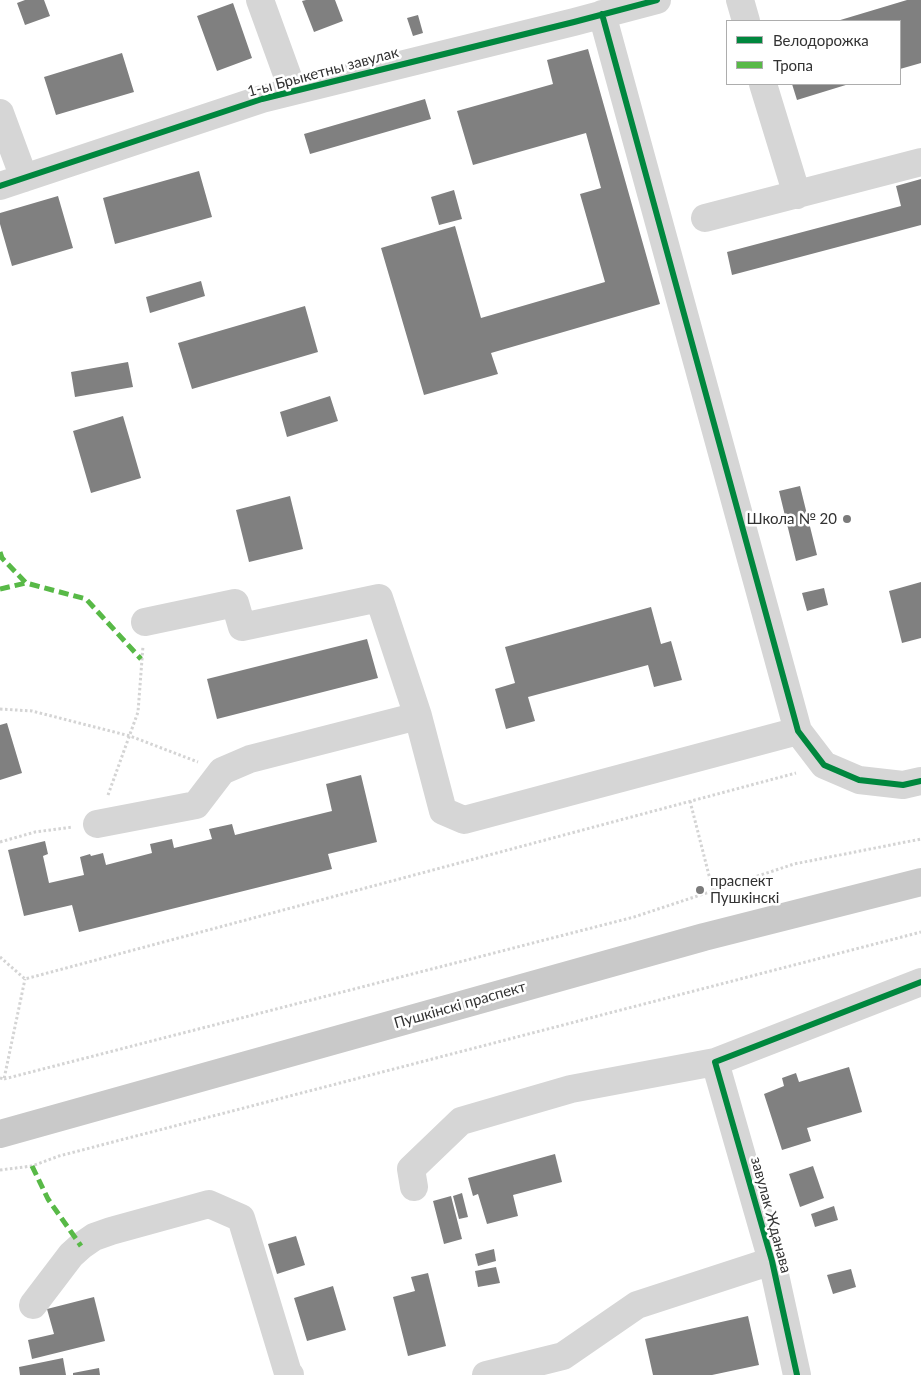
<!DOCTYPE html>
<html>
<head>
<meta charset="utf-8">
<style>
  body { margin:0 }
  #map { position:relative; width:921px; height:1375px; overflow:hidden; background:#fff; font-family:Lato,sans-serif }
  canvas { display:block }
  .legend { position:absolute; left:726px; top:20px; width:175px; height:65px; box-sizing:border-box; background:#fff; border:1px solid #adadad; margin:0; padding:6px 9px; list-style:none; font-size:15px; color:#323232 }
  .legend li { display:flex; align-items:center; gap:10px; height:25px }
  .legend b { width:25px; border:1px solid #adadad }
</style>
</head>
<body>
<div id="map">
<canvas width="921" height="1375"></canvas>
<ul class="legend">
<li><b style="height:6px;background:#00873e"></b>Велодорожка</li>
<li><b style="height:6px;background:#58b947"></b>Тропа</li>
</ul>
</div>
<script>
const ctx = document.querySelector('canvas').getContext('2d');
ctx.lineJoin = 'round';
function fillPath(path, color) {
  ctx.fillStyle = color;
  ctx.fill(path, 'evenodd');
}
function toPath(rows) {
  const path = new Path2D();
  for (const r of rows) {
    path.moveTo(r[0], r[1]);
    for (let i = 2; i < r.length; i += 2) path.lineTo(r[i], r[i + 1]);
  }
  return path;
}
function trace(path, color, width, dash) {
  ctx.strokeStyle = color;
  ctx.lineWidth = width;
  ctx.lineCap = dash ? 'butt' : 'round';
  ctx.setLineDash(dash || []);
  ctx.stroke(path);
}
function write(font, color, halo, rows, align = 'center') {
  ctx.font = font + ' Lato,sans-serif';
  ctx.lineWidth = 5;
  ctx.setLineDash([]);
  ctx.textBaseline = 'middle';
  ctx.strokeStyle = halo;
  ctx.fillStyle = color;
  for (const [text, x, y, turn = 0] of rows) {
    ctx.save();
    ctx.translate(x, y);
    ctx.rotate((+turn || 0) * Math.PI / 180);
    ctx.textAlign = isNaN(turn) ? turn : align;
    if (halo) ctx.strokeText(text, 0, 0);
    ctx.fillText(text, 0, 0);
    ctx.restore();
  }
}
const building = toPath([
  [25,0,44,0,50,16,25,25,17,3],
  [306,0,335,0,343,21,314,32,302,1],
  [907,0,921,0,921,63,900,69,900,21,837,21],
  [233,3,252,58,217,71,197,16],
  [418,15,423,33,413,36,407,18],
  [588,49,660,304,491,353,498,374,424,395,381,248,455,226,481,318,605,282,580,194,601,188,586,133,473,165,457,111,553,84,547,60],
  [122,53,134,92,56,115,44,77],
  [792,84,849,84,797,100],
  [425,99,431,119,310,154,304,134],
  [199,171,212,217,115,244,103,198],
  [921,179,921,225,732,275,727,252,901,206,896,186],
  [454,190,462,219,439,225,431,197],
  [58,196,73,248,12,266,0,224,0,213],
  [201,281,205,296,150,313,146,297],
  [305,306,318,352,192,389,178,343],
  [128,362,133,387,75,397,71,372],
  [330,396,338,421,287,437,280,412],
  [123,416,141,478,91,493,73,431],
  [800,486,817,555,796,561,779,491],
  [290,496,303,549,249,562,236,510],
  [921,582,921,638,902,643,889,591],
  [824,588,828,605,807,611,802,593],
  [651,607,661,644,671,641,682,680,654,687,648,665,528,697,535,721,506,729,495,689,515,683,505,647],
  [367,639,378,678,217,719,207,679],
  [7,723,22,773,0,780,0,725],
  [361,775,377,842,328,854,332,869,79,932,72,905,24,916,8,850,45,841,48,854,43,856,49,883,84,875,80,857,90,854,91,856,103,853,106,865,152,853,150,844,172,839,174,848,212,839,209,829,232,824,235,835,332,811,326,784],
  [849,1067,862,1112,807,1128,811,1141,782,1150,764,1094,784,1086,782,1078,796,1073,799,1082],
  [555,1154,562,1182,513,1195,518,1216,487,1224,478,1194,473,1196,468,1178],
  [813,1166,824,1198,800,1207,789,1174],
  [462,1193,468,1217,459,1219,453,1196],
  [451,1196,462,1239,444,1244,433,1201],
  [834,1206,838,1220,815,1227,811,1214],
  [296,1236,305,1265,277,1274,268,1244],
  [494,1249,496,1261,478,1266,475,1254],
  [496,1267,500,1283,478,1287,475,1271],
  [851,1269,856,1287,833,1294,827,1275],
  [428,1273,446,1346,408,1356,393,1297,415,1291,411,1277],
  [333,1286,346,1330,307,1341,294,1298],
  [94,1297,105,1341,32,1359,28,1340,54,1334,47,1309],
  [748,1316,759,1365,712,1375,653,1375,645,1339],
  [63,1358,66,1375,20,1375,19,1367],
  [99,1368,100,1375,73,1375,73,1373]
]);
const path = toPath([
  [0,709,32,711,130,736,198,762],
  [108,795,138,712,143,646],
  [690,801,713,891],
  [0,842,35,832,73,827],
  [0,957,25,979,796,773],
  [0,1078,4,1079,25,979],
  [4,1079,634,917,794,864,921,839],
  [0,1170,32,1166,59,1156,921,932]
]);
const minor = toPath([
  [260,0,293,91],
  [740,0,746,21],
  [602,14,798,731,824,765,859,780,903,785,921,781],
  [763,84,797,195],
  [0,113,24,178],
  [0,186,262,99,574,22,657,0],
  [705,218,921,162],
  [145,622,235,603,242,627,379,598,418,716],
  [97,824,196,805,222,771,250,759,418,716,443,811,464,820,798,731],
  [715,1062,772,1261,797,1375],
  [414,1187,411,1169,461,1121,571,1089,715,1062,921,982],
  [33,1305,71,1255,81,1246,94,1237,111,1231,209,1204,241,1218,288,1373,290,1375],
  [486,1375,563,1356,637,1305,772,1261]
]);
const major = toPath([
  [0,1134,704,937,921,882]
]);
const quiet = toPath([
  [0,552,2,558,26,583,86,599,141,659],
  [0,589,26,583],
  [32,1166,48,1199,81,1246]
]);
const cycleway = toPath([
  [602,14,798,731,824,765,859,780,903,785,921,781],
  [0,186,262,99,574,22,657,0],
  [797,1375,772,1261,715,1062,921,982]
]);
const markers = [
  [847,519,5,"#7a7a7a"],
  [700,890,5,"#7a7a7a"]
];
const streetNames = [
  ["1-ы Брыкетны завулак",323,72,-15],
  ["Пушкінскі праспект",460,1005,-16],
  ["завулак Жданава",771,1215,75]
];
const poiNames = [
  ["Школа № 20",837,519],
  ["праспект",710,881,"left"],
  ["Пушкінскі",710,898,"left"]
];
fillPath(building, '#808080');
trace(path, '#d4d4d4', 3, [2.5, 2.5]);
trace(minor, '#d6d6d6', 28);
trace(major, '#c9c9c9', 28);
trace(quiet, '#58b947', 5, [10, 5]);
trace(cycleway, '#00873e', 6);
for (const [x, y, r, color] of markers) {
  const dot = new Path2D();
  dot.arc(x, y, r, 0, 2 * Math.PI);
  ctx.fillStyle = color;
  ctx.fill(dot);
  trace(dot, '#fff', 2);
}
write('15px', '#323232', '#fff', streetNames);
write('15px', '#323232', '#fff', poiNames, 'right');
</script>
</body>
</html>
